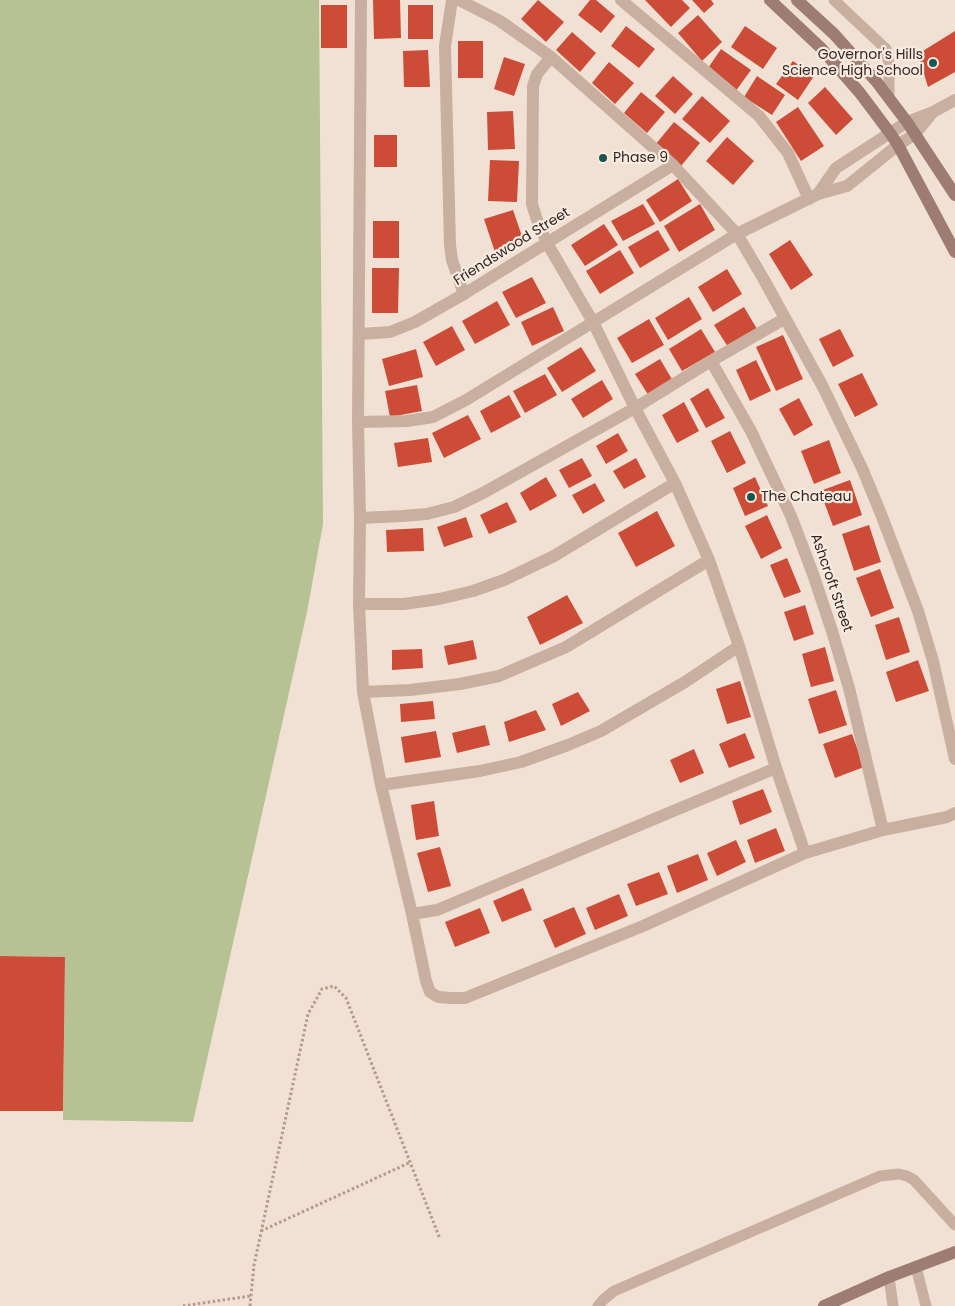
<!DOCTYPE html>
<html>
<head>
<meta charset="utf-8">
<style>
  body { margin:0 }
  canvas { display:block; background:#f1e1d4 }
</style>
</head>
<body>
<canvas width="955" height="1306"></canvas>
<script>
const ctx = document.querySelector('canvas').getContext('2d');
ctx.lineJoin = 'round';
function fillPath(path, color) {
  ctx.fillStyle = color;
  ctx.fill(path, 'evenodd');
}
function toPath(rows) {
  const path = new Path2D();
  for (const r of rows) {
    path.moveTo(r[0], r[1]);
    for (let i = 2; i < r.length; i += 2) path.lineTo(r[i], r[i + 1]);
  }
  return path;
}
function trace(path, color, width, dash) {
  ctx.strokeStyle = color;
  ctx.lineWidth = width;
  ctx.lineCap = dash ? 'butt' : 'round';
  ctx.setLineDash(dash || []);
  ctx.stroke(path);
}
function write(font, color, halo, rows, align = 'center') {
  ctx.font = font + ' Poppins,sans-serif';
  ctx.lineWidth = 4.5;
  ctx.setLineDash([]);
  ctx.textBaseline = 'middle';
  ctx.strokeStyle = halo;
  ctx.fillStyle = color;
  for (const [text, x, y, turn = 0] of rows) {
    ctx.save();
    ctx.translate(x, y);
    ctx.rotate((+turn || 0) * Math.PI / 180);
    ctx.textAlign = isNaN(turn) ? turn : align;
    if (halo) ctx.strokeText(text, 0, 0);
    ctx.fillText(text, 0, 0);
    ctx.restore();
  }
}
const green = toPath([
  [0,0,319,0,323,524,307,612,193,1122,63,1120,65,957,0,956]
]);
const building = toPath([
  [373,0,400,0,401,38,374,39],
  [538,0,564,22,546,42,521,19],
  [590,0,596,0,615,16,601,33,578,15],
  [645,0,682,0,690,8,671,27],
  [692,0,711,0,714,4,704,13],
  [321,5,347,5,347,48,321,48],
  [408,5,433,5,433,39,408,39],
  [698,15,722,42,702,61,678,33],
  [626,26,655,49,639,68,611,46],
  [745,26,777,48,763,69,731,47],
  [955,31,955,72,928,87,918,54],
  [572,32,596,53,580,72,556,50],
  [458,41,483,41,483,78,458,78],
  [721,49,751,70,735,92,706,71],
  [428,50,430,87,404,87,403,51],
  [504,57,525,64,514,96,494,89],
  [793,61,814,76,798,100,776,84],
  [609,62,634,83,615,104,592,83],
  [673,76,693,94,675,114,655,96],
  [757,76,785,95,772,115,744,97],
  [825,87,853,119,836,135,808,103],
  [641,92,665,112,647,133,624,113],
  [702,96,730,121,710,143,682,119],
  [798,107,824,146,801,161,776,122],
  [513,111,515,149,488,150,487,112],
  [674,122,700,143,681,166,655,145],
  [374,135,397,135,397,167,374,167],
  [727,137,754,161,733,185,706,161],
  [490,160,519,161,517,202,488,201],
  [678,179,692,201,660,222,646,200],
  [643,204,655,224,623,241,611,221],
  [700,204,715,230,679,252,664,226],
  [513,210,524,242,495,252,484,219],
  [373,221,399,221,399,258,373,258],
  [604,224,618,245,585,266,571,245],
  [658,230,670,250,640,268,628,247],
  [790,240,813,275,791,290,769,254],
  [620,250,634,273,600,294,586,271],
  [372,268,399,268,398,313,372,313],
  [727,269,742,294,713,312,698,287],
  [532,277,546,303,516,318,502,292],
  [689,297,702,319,668,340,655,318],
  [497,301,510,325,475,344,462,321],
  [553,307,564,331,532,346,521,322],
  [744,307,757,329,728,347,714,325],
  [649,319,664,345,632,363,617,338],
  [452,326,465,350,436,366,423,342],
  [701,329,715,352,682,371,669,349],
  [840,329,854,356,833,367,819,339],
  [783,335,803,379,776,391,756,347],
  [581,347,596,371,562,392,547,368],
  [416,349,423,377,389,386,382,359],
  [660,359,673,381,649,396,635,374],
  [756,360,771,391,750,401,736,370],
  [862,373,878,405,855,417,838,384],
  [545,374,557,395,525,413,513,391],
  [602,380,613,399,583,418,571,399],
  [417,385,422,411,390,417,385,391],
  [708,388,725,418,706,428,690,399],
  [509,395,521,417,491,433,480,411],
  [799,398,813,425,794,436,779,409],
  [684,402,699,431,677,443,662,415],
  [468,415,481,439,444,458,432,433],
  [730,431,746,463,727,473,711,441],
  [618,433,628,451,606,464,596,446],
  [428,438,432,462,398,467,394,443],
  [829,440,841,473,814,484,801,451],
  [582,458,592,476,569,488,559,470],
  [636,458,646,477,624,489,613,471],
  [546,477,557,496,530,511,520,493],
  [755,477,768,506,745,516,733,488],
  [850,480,862,515,833,526,820,491],
  [595,483,605,501,583,514,572,495],
  [507,502,517,522,489,534,480,515],
  [657,511,675,546,636,567,618,533],
  [767,515,782,548,761,559,745,526],
  [466,517,473,537,444,547,437,527],
  [869,525,881,562,854,571,842,534],
  [423,528,424,551,387,552,386,530],
  [787,558,801,592,784,598,770,565],
  [880,569,894,608,871,617,856,578],
  [567,595,583,623,540,645,527,617],
  [805,605,814,634,794,641,784,612],
  [899,617,910,652,886,660,875,625],
  [473,640,477,659,448,665,444,646],
  [825,647,834,681,811,687,802,654],
  [422,649,423,668,392,670,392,650],
  [918,660,929,691,896,702,886,672],
  [740,681,751,717,727,724,716,689],
  [836,690,847,725,819,734,808,699],
  [578,692,590,711,561,726,552,704],
  [433,701,435,719,401,722,400,704],
  [536,710,546,730,509,742,504,722],
  [485,725,490,745,457,753,452,733],
  [436,731,441,757,405,763,401,737],
  [745,733,755,758,729,768,719,744],
  [852,734,864,767,835,778,823,744],
  [694,749,704,773,680,783,670,760],
  [763,789,772,812,740,825,732,801],
  [434,801,439,836,416,840,411,805],
  [776,828,785,851,755,863,747,840],
  [736,840,746,862,717,876,707,853],
  [440,847,451,886,428,892,417,853],
  [698,854,708,880,677,893,667,866],
  [659,872,668,894,636,906,627,884],
  [523,888,532,910,502,922,493,901],
  [619,894,628,916,595,930,586,908],
  [574,907,586,934,555,948,543,920],
  [480,908,490,933,455,947,445,922],
  [0,956,65,957,63,1111,0,1111]
]);
const path = toPath([
  [261,1231,411,1162],
  [183,1306,250,1296],
  [250,1306,254,1265,308,1014,322,989,334,986,346,998,440,1239]
]);
const lane = toPath([
  [834,0,886,49,889,63,889,98],
  [916,1267,926,1306],
  [889,1277,893,1306],
  [598,1306,603,1300,614,1291,880,1176,899,1174,907,1176,914,1180,955,1225]
]);
const street = toPath([
  [361,0,358,422,360,518,359,604,363,692,381,785,412,914,426,981,430,992,438,997,451,998,465,998,643,926,805,853,883,830,947,817,955,813],
  [452,0,445,46,450,245,452,260,464,294],
  [459,0,500,21,551,57,673,165,737,234,763,278,823,387,862,468,881,514,918,611,933,661,955,759],
  [621,0,759,116,788,153,809,199],
  [551,57,537,74,533,86,532,204,536,217,547,243,593,322,635,408,675,483,709,560,739,646,776,768,805,853],
  [818,194,836,168,907,122,933,112,955,100],
  [360,334,390,332,415,322,464,294,673,165],
  [711,361,751,431,791,516,813,574,832,631,849,688,883,830],
  [358,422,407,421,433,417,466,400,737,234,818,194,847,186,898,145,915,134,933,112],
  [360,518,402,516,427,514,454,507,483,493,635,408,711,361,784,319],
  [359,604,404,604,439,599,473,591,504,580,554,556,675,483],
  [363,692,410,690,460,684,499,676,566,647,709,560],
  [381,785,480,771,521,762,568,745,601,731,685,682,739,646],
  [412,914,437,910,776,768]
]);
const secondary = toPath([
  [770,0,821,48,860,93,890,133,898,145,955,252],
  [797,0,834,34,876,81,907,122,955,195],
  [824,1306,889,1277,955,1252]
]);
const markers = [
  [933,63,5,"#185653"],
  [603,158,5,"#185653"],
  [751,497,5,"#185653"]
];
const poiNames = [
  ["Governor's Hills",923,55,"right"],
  ["Science High School",923,71,"right"],
  ["Phase 9",613,158],
  ["The Chateau",761,497]
];
const streetNames = [
  ["Friendswood Street",512,247,-32],
  ["Ashcroft Street",831,583,71]
];
fillPath(green, '#b6c194');
fillPath(building, '#cc4c38');
trace(path, '#b5998b', 3, [2.5, 2.5]);
trace(lane, '#c9afa0', 11);
trace(street, '#c9afa0', 12);
trace(secondary, '#9d7d72', 12);
for (const [x, y, r, color] of markers) {
  const dot = new Path2D();
  dot.arc(x, y, r, 0, 2 * Math.PI);
  ctx.fillStyle = color;
  ctx.fill(dot);
  trace(dot, '#f9ebe0', 2);
}
write('14px', '#332724', '#f9ebe0', poiNames, 'left');
write('14px', '#332724', '#f9ebe0', streetNames);
</script>
</body>
</html>
